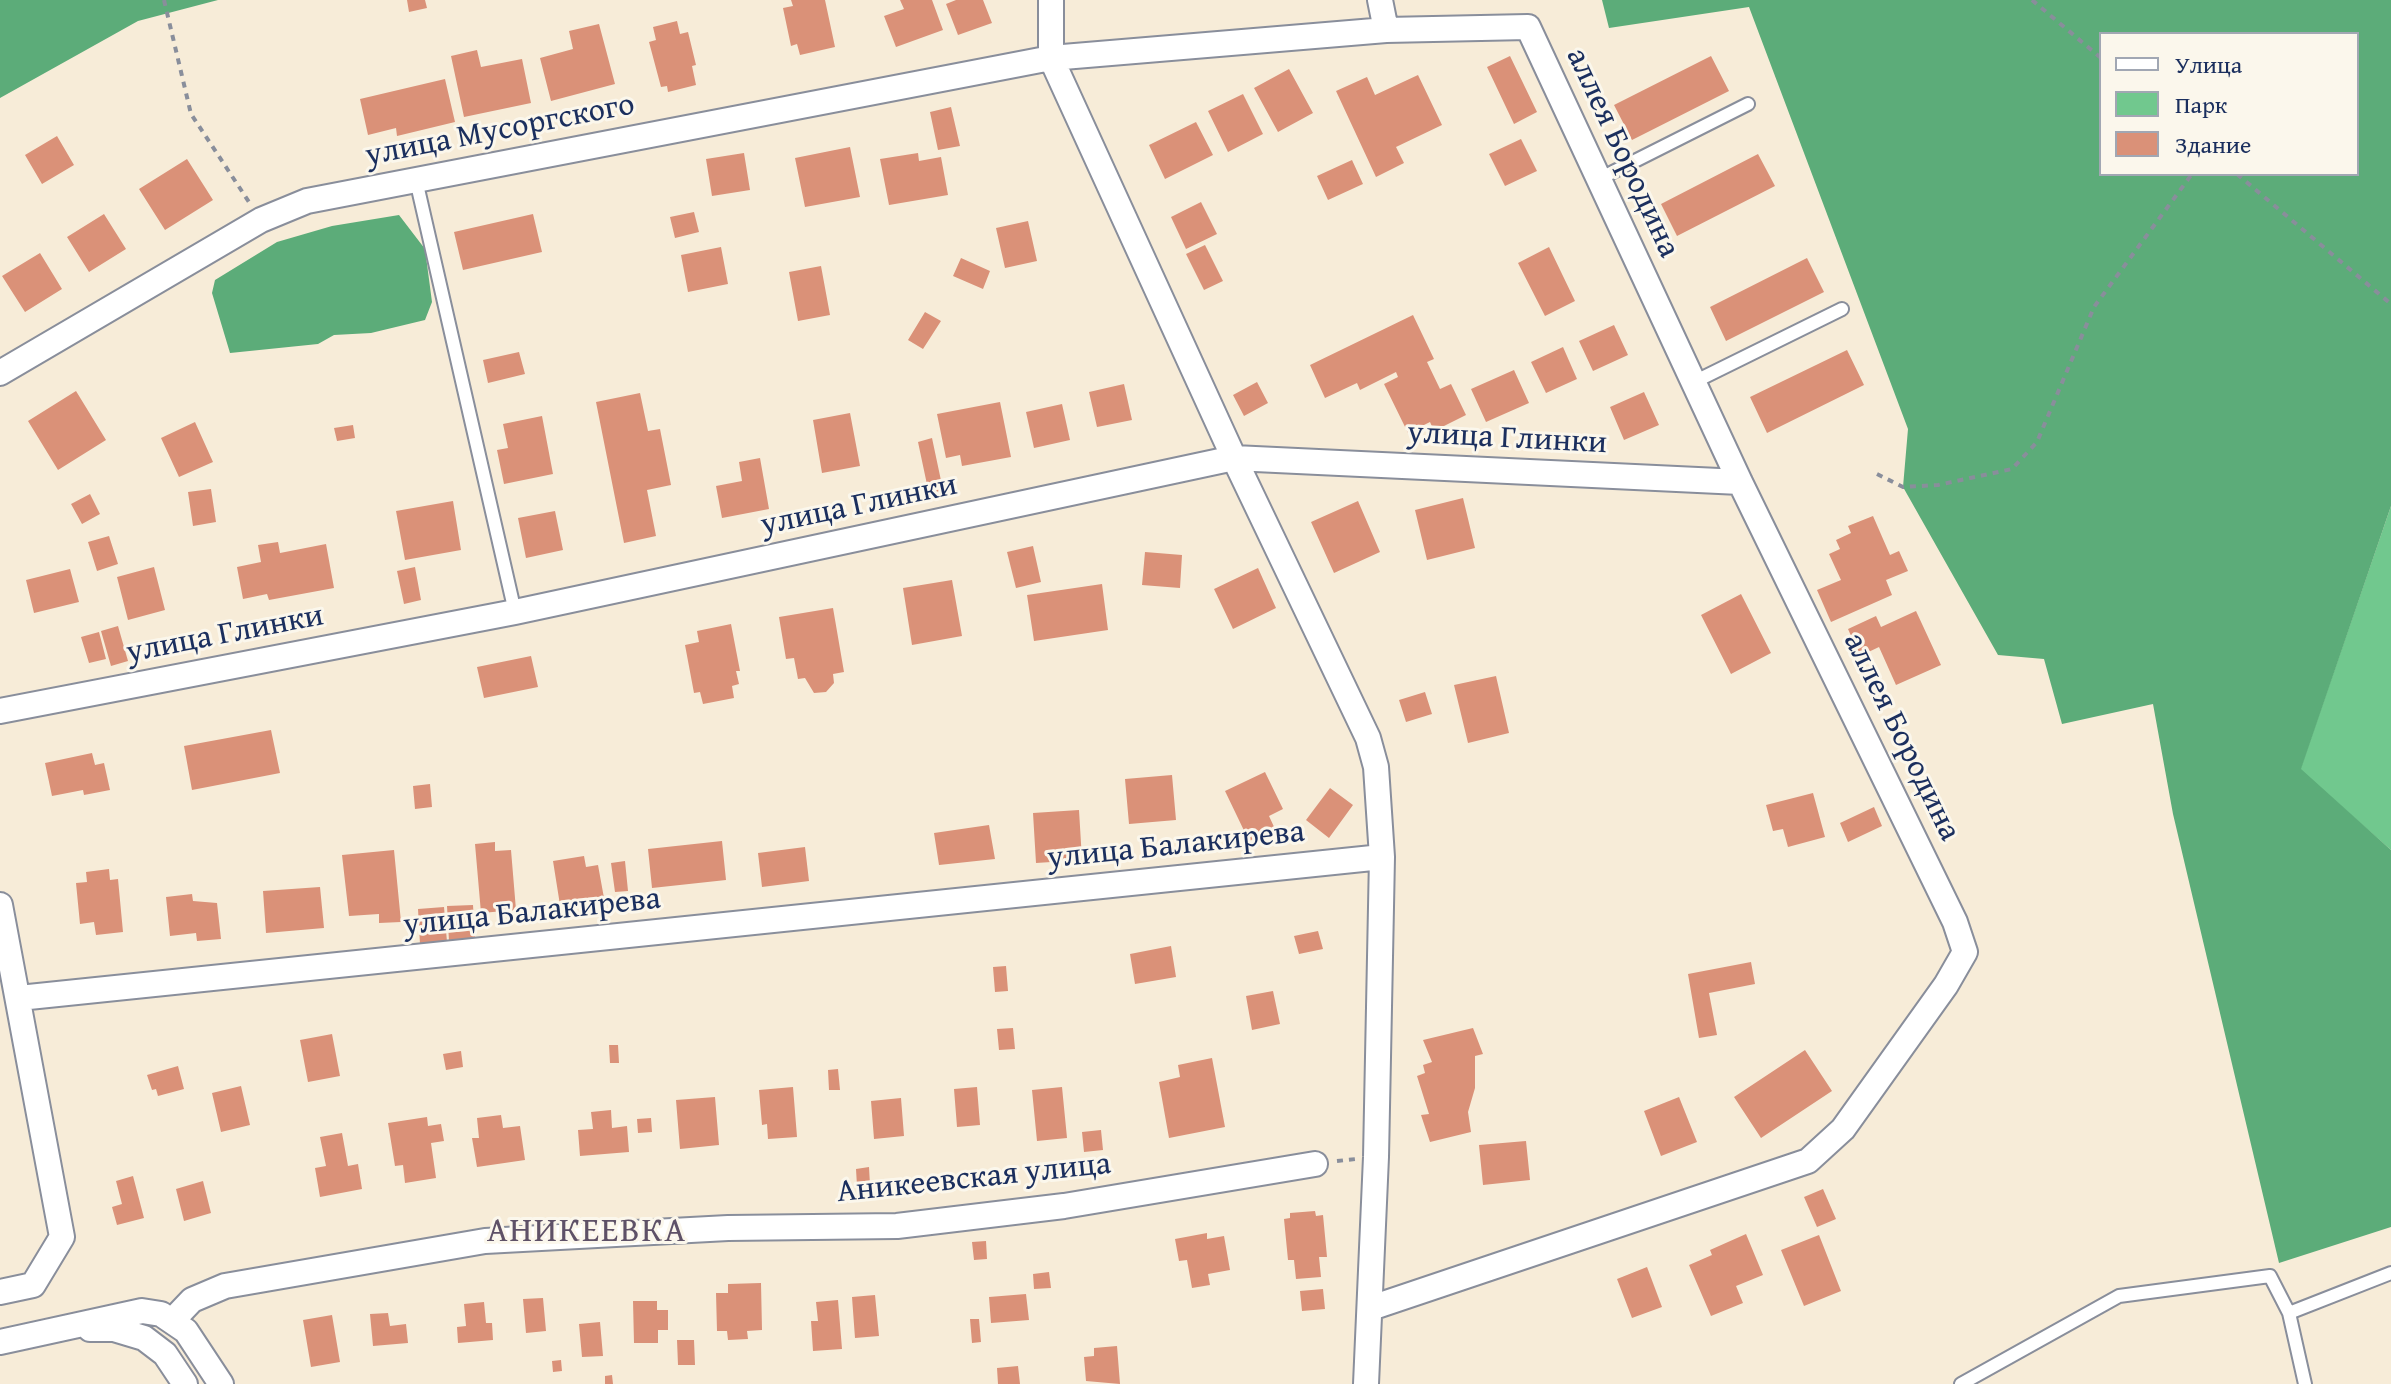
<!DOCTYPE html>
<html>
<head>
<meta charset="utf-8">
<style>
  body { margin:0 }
  #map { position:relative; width:2391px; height:1384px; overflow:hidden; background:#f7ecd8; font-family:"Gentium Book Plus",serif }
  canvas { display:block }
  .legend { position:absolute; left:2099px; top:32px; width:260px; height:144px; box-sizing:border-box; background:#fbf7ec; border:2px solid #a1a7b3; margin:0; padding:10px 14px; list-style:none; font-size:24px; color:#1b2f5e }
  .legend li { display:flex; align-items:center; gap:16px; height:40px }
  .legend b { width:40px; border:2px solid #a1a7b3 }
</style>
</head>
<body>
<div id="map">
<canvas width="2391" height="1384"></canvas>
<ul class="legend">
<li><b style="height:10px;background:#fff"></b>Улица</li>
<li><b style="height:22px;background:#71c88e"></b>Парк</li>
<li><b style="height:22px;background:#da9178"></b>Здание</li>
</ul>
</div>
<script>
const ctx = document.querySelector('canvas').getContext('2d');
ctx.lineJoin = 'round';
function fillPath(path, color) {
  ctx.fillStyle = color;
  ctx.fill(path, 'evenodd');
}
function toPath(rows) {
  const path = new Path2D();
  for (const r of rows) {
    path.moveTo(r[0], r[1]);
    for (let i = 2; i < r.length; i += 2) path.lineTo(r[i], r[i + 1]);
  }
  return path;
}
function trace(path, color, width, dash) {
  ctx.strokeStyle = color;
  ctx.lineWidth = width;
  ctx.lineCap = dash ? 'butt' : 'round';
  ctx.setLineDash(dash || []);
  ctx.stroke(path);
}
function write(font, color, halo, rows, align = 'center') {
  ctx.font = font + ' "Gentium Book Plus",serif';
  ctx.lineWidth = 6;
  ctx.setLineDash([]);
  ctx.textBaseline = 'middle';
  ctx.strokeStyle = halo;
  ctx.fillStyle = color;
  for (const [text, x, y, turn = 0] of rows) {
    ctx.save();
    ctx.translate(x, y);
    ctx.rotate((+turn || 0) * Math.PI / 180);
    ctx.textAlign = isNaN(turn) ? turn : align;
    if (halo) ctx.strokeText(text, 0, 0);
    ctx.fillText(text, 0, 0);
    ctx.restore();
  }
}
const green = toPath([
  [2391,506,2391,850,2300,770]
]);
const forest = toPath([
  [0,0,218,0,138,21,0,98],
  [1602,0,2391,0,2391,506,2301,769,2391,850,2391,1227,2279,1263,2173,814,2153,704,2062,724,2044,659,1998,655,1903,487,1908,429,1749,7,1609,28],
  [2101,34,2357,34,2357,174,2101,174],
  [399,215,425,249,432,302,425,320,371,333,334,335,318,344,230,353,212,293,215,280,277,242,332,226]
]);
const building = toPath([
  [407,0,425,0,427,8,409,12],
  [791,0,825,0,835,47,800,55,797,44,791,46,783,8,793,6],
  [900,0,932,0,943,30,896,47,884,16,904,9],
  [956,0,983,0,992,23,958,35,946,4],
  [677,21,680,34,688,32,696,65,692,66,696,85,668,92,667,86,661,87,649,42,656,40,653,27],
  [599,24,615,84,551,101,540,58,573,49,569,31],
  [477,50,481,67,522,59,531,103,464,117,451,56],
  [1510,56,1537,112,1514,124,1487,67],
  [1711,56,1729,91,1632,140,1614,105],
  [1289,69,1313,113,1278,132,1254,88],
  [1418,75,1442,125,1396,147,1404,163,1376,177,1336,91,1367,77,1375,95],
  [445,79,455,122,397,136,396,128,368,135,360,99],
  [1243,94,1263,134,1228,152,1208,111],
  [951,107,960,146,938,150,930,112],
  [1196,122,1213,155,1165,179,1149,145],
  [57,136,74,165,42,184,25,155],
  [1521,139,1537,171,1505,186,1489,154],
  [850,147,860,197,805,207,795,158],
  [744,153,750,190,712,196,706,159],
  [918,153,919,161,941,157,948,195,889,205,880,159],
  [1758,154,1775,186,1677,236,1661,204],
  [187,159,213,200,165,230,139,189],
  [1352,160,1363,184,1328,200,1317,176],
  [1201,202,1217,234,1186,249,1171,217],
  [694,212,699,232,675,238,670,217],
  [104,214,126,249,89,272,67,237],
  [533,214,542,252,463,270,454,232],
  [1028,221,1037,261,1005,268,996,228],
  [1205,245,1223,281,1204,290,1186,254],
  [721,247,728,284,688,292,681,255],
  [1549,247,1575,301,1545,316,1518,263],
  [40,253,62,289,25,312,2,276],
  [961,258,990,271,983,289,953,276],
  [1807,258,1824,292,1726,341,1710,307],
  [821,266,830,315,798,321,789,272],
  [925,312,941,321,923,349,908,340],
  [1413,315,1434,359,1427,362,1440,389,1451,384,1466,415,1434,431,1430,422,1408,433,1384,384,1398,377,1396,372,1360,390,1357,383,1325,398,1310,365],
  [1614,325,1628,355,1593,371,1579,341],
  [1563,347,1577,379,1546,393,1531,362],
  [1847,350,1864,385,1767,433,1750,397],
  [519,352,525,374,488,383,483,360],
  [1514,370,1529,403,1486,422,1471,389],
  [1257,382,1268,403,1244,416,1233,395],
  [1124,384,1132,420,1097,427,1089,392],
  [76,391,106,440,58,470,28,421],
  [1644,392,1659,425,1624,440,1610,407],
  [640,393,648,431,660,429,671,485,647,490,656,536,624,543,596,402],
  [1000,402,1011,457,962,466,960,455,946,458,937,414],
  [1062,404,1070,440,1034,448,1026,412],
  [850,413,860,466,822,473,813,420],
  [542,416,553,474,504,484,497,450,508,448,503,424],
  [195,422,213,462,179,477,161,438],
  [353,425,355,438,337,441,334,428],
  [932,438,943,490,929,494,918,442],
  [760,458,769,509,722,518,716,486,742,481,739,462],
  [211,489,216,522,193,526,188,492],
  [90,494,100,514,82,524,71,504],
  [1463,498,1475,548,1427,560,1415,510],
  [453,501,461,550,405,560,396,511],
  [1358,501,1380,552,1334,573,1311,522],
  [555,511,563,550,526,558,518,518],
  [1873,516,1890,555,1899,551,1908,571,1886,580,1892,595,1831,622,1817,590,1841,580,1829,554,1840,549,1836,540,1851,533,1848,526],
  [109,536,118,564,97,571,88,542],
  [278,542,280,553,326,544,334,588,269,600,267,594,243,599,237,567,261,562,258,545],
  [1033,546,1041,582,1016,588,1007,552],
  [1145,552,1182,555,1180,588,1142,585],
  [154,567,165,610,128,620,117,577],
  [415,567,421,600,404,604,397,571],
  [1258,568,1276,608,1233,629,1214,589],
  [70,569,79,602,34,613,26,580],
  [952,580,962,636,912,645,903,588],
  [1102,584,1108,630,1034,641,1027,595],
  [1741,594,1771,653,1731,674,1701,615],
  [833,608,844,672,833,674,834,683,826,692,814,693,805,678,798,679,794,658,786,659,779,617],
  [1916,611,1941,665,1896,685,1879,647,1860,656,1848,629,1876,616,1881,627],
  [731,624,740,671,736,671,739,684,732,686,734,698,703,704,700,692,694,693,685,645,699,642,697,631],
  [118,626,128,661,111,666,101,631],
  [99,632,106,659,89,663,81,637],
  [531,656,538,687,484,698,477,667],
  [1496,676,1509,733,1468,743,1454,685],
  [1425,692,1432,714,1406,722,1399,700],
  [271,730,280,773,192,790,184,746],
  [92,753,95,765,104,763,110,790,84,795,83,790,52,796,45,763],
  [1265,772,1283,809,1269,816,1275,829,1249,841,1225,791],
  [1172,775,1176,820,1129,824,1125,779],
  [430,784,432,807,415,809,413,786],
  [1330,788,1353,805,1329,838,1306,820],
  [1813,793,1825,837,1788,847,1783,829,1773,831,1766,805],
  [1874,807,1882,826,1848,842,1840,823],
  [1079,810,1082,860,1036,863,1033,813],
  [989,825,995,859,939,865,934,833],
  [722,841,726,880,652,888,648,849],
  [495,842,495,851,511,850,516,910,481,913,475,844],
  [805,847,809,881,762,887,758,853],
  [394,850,401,922,379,923,379,914,349,916,342,855],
  [584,856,586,867,598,865,604,898,560,905,553,861],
  [625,861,628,891,615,892,611,863],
  [109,869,110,880,118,879,123,932,96,935,94,922,80,924,76,883,87,882,86,872],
  [320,887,324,928,266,933,263,891],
  [192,894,193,901,217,903,221,939,197,941,196,933,170,936,166,897],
  [473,905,475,939,449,941,447,906],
  [444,907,447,942,420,944,418,909],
  [1318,931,1323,949,1299,954,1294,936],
  [1171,946,1176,977,1135,984,1130,954],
  [1751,962,1755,984,1709,993,1717,1035,1699,1038,1688,974],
  [1006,966,1008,991,995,992,993,967],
  [1273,991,1280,1024,1252,1030,1246,996],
  [1013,1028,1015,1049,999,1050,997,1029],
  [1473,1028,1483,1054,1475,1056,1475,1088,1468,1112,1471,1132,1430,1142,1421,1115,1429,1114,1417,1076,1425,1073,1423,1065,1432,1062,1423,1040],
  [332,1034,340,1076,308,1082,300,1040],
  [609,1045,618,1045,619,1063,610,1063],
  [1805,1050,1832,1091,1761,1138,1734,1097],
  [461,1051,463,1067,446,1070,443,1054],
  [1212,1058,1225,1127,1169,1138,1159,1082,1180,1077,1178,1065],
  [178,1066,184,1089,158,1096,156,1089,152,1090,147,1075],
  [838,1069,840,1090,829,1090,828,1070],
  [241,1086,250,1125,221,1132,212,1093],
  [793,1087,797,1137,768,1139,767,1124,762,1125,759,1090],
  [977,1087,980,1125,957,1127,954,1089],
  [1062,1087,1067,1138,1037,1141,1032,1090],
  [715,1097,719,1145,680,1149,676,1100],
  [1679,1097,1697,1142,1661,1156,1644,1111],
  [901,1098,904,1136,874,1139,871,1101],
  [611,1110,612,1128,627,1126,629,1152,580,1156,578,1130,593,1129,591,1112],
  [501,1115,503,1128,520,1126,525,1160,477,1167,472,1138,479,1138,477,1118],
  [427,1117,428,1126,441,1124,444,1141,431,1143,436,1178,405,1183,403,1165,395,1166,388,1123],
  [651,1118,652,1132,638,1133,637,1119],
  [1101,1130,1103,1150,1084,1152,1082,1132],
  [342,1133,348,1166,358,1164,362,1189,320,1197,315,1168,326,1166,320,1137],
  [1526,1141,1530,1180,1483,1185,1479,1145],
  [869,1167,870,1185,857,1186,856,1169],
  [133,1176,144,1218,117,1225,112,1207,122,1204,116,1181],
  [203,1181,211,1213,184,1221,176,1189],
  [1823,1189,1836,1219,1817,1227,1804,1197],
  [1315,1211,1316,1216,1323,1215,1327,1257,1319,1257,1321,1277,1296,1279,1294,1260,1288,1260,1284,1219,1290,1218,1290,1213],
  [1207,1233,1207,1239,1224,1236,1230,1270,1208,1274,1210,1285,1192,1288,1187,1260,1179,1261,1175,1239],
  [1746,1234,1763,1275,1736,1286,1743,1303,1711,1316,1689,1265,1712,1255,1710,1250],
  [1819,1235,1841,1291,1804,1306,1781,1250],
  [986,1241,987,1259,974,1260,972,1242],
  [1647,1267,1662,1307,1632,1318,1617,1279],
  [1049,1272,1051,1288,1034,1289,1033,1274],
  [761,1283,762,1330,747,1331,748,1339,728,1340,727,1331,717,1331,716,1293,728,1293,728,1284],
  [1323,1289,1325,1309,1302,1311,1300,1291],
  [1026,1294,1029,1320,991,1323,989,1297],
  [875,1295,879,1336,855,1338,852,1297],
  [543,1298,546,1331,526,1333,523,1299],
  [838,1300,842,1349,813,1351,811,1321,818,1321,816,1302],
  [633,1301,657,1301,657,1310,668,1310,668,1330,658,1330,658,1343,634,1343],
  [484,1302,486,1323,492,1323,493,1340,458,1343,457,1327,466,1326,464,1304],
  [388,1313,390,1326,406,1324,408,1343,373,1346,370,1314],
  [332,1315,340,1362,311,1367,303,1320],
  [970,1319,979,1319,981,1342,972,1343],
  [600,1322,603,1356,582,1357,579,1324],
  [677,1340,694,1340,695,1365,678,1365],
  [1117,1346,1120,1384,1086,1381,1084,1357,1094,1356,1094,1348],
  [561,1360,562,1371,553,1372,552,1361],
  [1018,1366,1020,1384,998,1384,997,1368],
  [612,1375,613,1384,605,1384,605,1376]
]);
const path = toPath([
  [164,0,191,114,249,202],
  [2032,0,2101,58],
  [2237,174,2391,304],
  [1877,474,1903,487,1938,485,2012,469,2037,442,2094,307,2192,174],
  [1337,1161,1356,1159]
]);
const lane = toPath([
  [1599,179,1748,104],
  [416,180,515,612],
  [1694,382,1842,309],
  [2289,1313,2391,1273],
  [1961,1384,2119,1296,2270,1276,2289,1313,2305,1384]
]);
const street = toPath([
  [1051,0,1051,58,1234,458,1368,738,1376,767,1382,857,1376,1157,1366,1384],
  [1380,0,1386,30],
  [0,373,261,220,307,201,1051,58,1386,30,1528,27,1740,482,1955,922,1965,952,1946,985,1843,1129,1808,1161,1371,1308],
  [0,711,515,612,1234,458,1740,482],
  [0,905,62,1237,33,1285,0,1292],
  [19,998,1382,857],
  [172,1321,192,1300,225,1286,485,1241,728,1228,897,1226,1064,1206,1315,1164],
  [90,1329,114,1329,144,1338,165,1354,185,1384],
  [0,1342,142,1311,161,1314,186,1331,221,1384]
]);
const streetNames = [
  ["улица Мусоргского",500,131,-11],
  ["аллея Бородина",1622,153,65],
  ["улица Глинки",1507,439,3],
  ["улица Глинки",859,506,-12],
  ["улица Глинки",225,635,-11],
  ["аллея Бородина",1901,737,64],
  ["улица Балакирева",1176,846,-6],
  ["улица Балакирева",532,913,-6],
  ["Аникеевская улица",974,1179,-6]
];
const neighbourhoodNames = [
  ["АНИКЕЕВКА",587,1232]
];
fillPath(green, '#71c88e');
fillPath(forest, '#5cac79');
fillPath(building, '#da9178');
trace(lane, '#898e9b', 16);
trace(street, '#898e9b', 28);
trace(path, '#898e9b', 4, [6, 6]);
trace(lane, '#fff', 12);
trace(street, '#fff', 24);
write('32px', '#1b2f5e', '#fbf7ec', streetNames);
ctx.letterSpacing = '2px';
write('34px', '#5e5167', '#fbf7ec', neighbourhoodNames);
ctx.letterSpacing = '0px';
</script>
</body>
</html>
